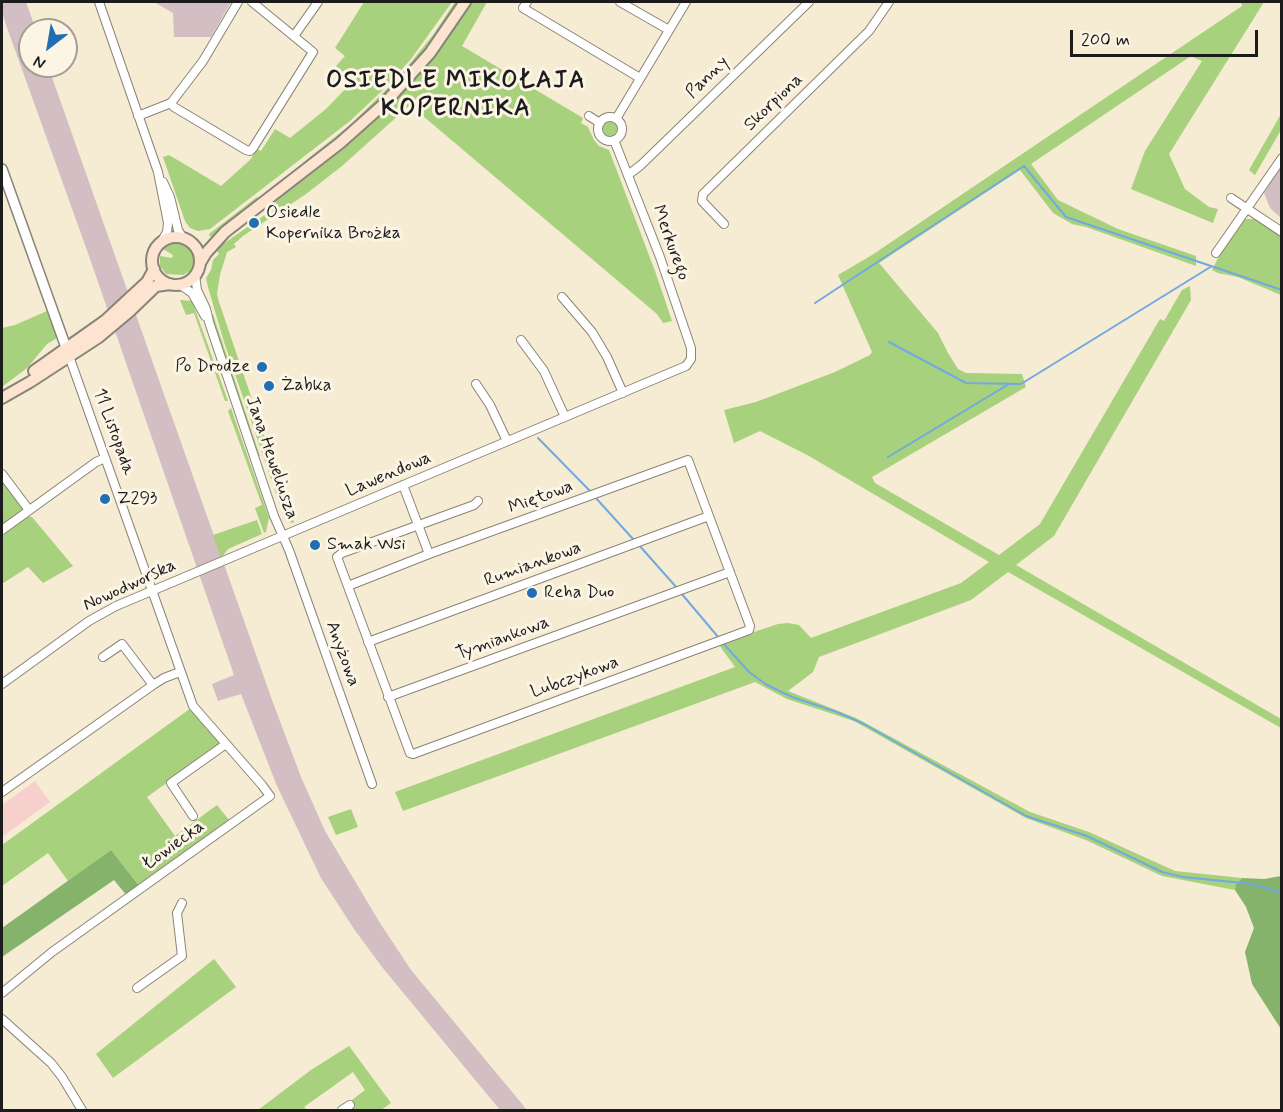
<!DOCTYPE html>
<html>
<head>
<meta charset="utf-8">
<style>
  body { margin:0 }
  #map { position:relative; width:1283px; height:1112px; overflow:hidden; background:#f6ebd3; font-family:Mynerve,sans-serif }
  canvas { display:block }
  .frame { position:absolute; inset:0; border:3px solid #1c1c1c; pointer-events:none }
  .north { position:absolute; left:18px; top:18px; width:60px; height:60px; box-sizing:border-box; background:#fcf5e5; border:2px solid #a29e95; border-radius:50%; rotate:211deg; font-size:16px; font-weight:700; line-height:24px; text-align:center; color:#1c1c1c }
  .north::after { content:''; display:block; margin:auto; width:21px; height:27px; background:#1f6fb2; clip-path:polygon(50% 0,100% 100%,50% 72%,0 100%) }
  .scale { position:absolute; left:1070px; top:30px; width:188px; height:27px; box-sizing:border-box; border:3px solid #1c1c1c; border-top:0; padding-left:8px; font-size:18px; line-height:21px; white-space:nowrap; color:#1c1c1c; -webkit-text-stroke:4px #fcf5e5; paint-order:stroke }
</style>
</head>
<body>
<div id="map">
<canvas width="1283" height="1112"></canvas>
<div class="frame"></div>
<div class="north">N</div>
<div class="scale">200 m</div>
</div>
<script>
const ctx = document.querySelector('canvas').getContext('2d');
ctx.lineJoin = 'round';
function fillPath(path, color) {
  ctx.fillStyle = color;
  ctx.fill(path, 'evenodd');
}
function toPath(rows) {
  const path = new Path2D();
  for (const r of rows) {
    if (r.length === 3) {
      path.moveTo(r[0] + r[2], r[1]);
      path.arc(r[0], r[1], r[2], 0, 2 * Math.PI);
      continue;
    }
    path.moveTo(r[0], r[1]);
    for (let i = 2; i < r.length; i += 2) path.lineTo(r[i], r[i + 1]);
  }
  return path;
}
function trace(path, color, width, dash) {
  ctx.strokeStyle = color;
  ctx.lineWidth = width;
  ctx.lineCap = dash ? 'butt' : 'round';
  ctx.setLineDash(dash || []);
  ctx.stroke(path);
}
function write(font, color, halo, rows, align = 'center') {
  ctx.font = font + ' Mynerve,sans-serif';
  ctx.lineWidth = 6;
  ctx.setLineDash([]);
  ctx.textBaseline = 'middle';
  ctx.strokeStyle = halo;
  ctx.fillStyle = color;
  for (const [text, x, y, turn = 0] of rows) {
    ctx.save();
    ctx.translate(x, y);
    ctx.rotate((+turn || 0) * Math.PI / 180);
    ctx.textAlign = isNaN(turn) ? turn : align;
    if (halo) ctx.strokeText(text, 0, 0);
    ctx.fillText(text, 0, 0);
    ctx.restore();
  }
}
const built = toPath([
  [35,781,50,802,2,837,2,805]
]);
const industrial = toPath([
  [2,2,26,2,36,30,30,30,30,66,48,66,272,700,301,777,325,831,380,923,411,970,527,1110,500,1110,382,967,354,929,321,878,277,786,241,694,218,701,212,684,234,675,89,256,5,22,2,11],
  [154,2,231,2,211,37,174,37,173,13],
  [1281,165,1281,218,1270,208,1264,193]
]);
const green = toPath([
  [364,2,452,2,411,59,384,89,350,121,210,229,198,231,190,228,185,221,163,157,169,155,221,186,250,160,257,149,261,151,275,129,290,138,326,109,353,81,336,66,345,56,335,48],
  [455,2,459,2,427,48,386,95,352,127,307,163,305,161,350,125,399,77,433,35],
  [471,2,487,2,462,46,583,118,581,123,588,127,594,140,599,146,609,150,655,271,672,321,663,323,657,314,410,105,342,166,306,194,243,236,234,244,236,247,227,252,220,275,217,294,219,302,294,523,288,522,284,517,224,342,208,287,206,278,211,270,213,260,219,254,216,249,266,214,276,202,275,200,340,150,400,95,444,42],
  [1241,2,1264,2,1169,154,1185,189,1209,207,1218,209,1213,223,1131,189,1145,151,1202,61,1191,56,1031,164,1058,200,1118,229,1196,256,1196,266,1086,227,1072,224,1053,213,1020,170,879,263,938,333,948,353,958,369,966,373,1022,374,1026,387,872,477,875,483,999,555,1040,524,1160,319,1164,321,1182,290,1190,286,1191,300,1054,536,1016,565,1281,719,1281,728,1008,572,971,600,819,657,813,672,788,691,856,718,1030,812,1089,832,1175,871,1242,878,1236,884,1235,890,1162,876,1086,840,1026,818,854,721,787,699,755,682,403,811,395,792,735,667,719,645,727,641,778,624,788,623,799,625,811,638,961,583,989,562,809,456,760,431,734,443,724,410,756,402,835,372,870,355,872,352,838,275,872,255,1242,6],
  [1281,114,1281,130,1255,175,1249,170],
  [610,129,7],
  [257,197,259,200,210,237,209,234],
  [1245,219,1254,219,1281,236,1281,295,1238,277,1218,273,1212,270,1221,252,1242,220],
  [178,243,193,248,196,256,194,265,190,271,183,275,166,274,160,266,160,256,172,258,173,255,163,249,169,244],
  [180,300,192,301,228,401,225,401,194,313,186,315],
  [47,311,57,338,47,344,27,368,2,387,2,328,15,325],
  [213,314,260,456,258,457,211,315],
  [231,408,269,518,266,532,264,533,255,508,262,505,228,411],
  [2,478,24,508,22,512,2,527],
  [28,516,32,517,73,566,43,583,28,567,2,584,2,536],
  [257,520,262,534,228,549,221,558,213,535],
  [191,708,221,744,147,797,175,836,217,805,229,820,140,887,111,850,68,881,48,853,2,886,2,845],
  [351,809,358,827,336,835,328,817],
  [214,959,236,987,113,1078,96,1054],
  [349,1046,391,1103,381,1110,354,1110,348,1103,365,1090,353,1072,304,1107,307,1110,258,1110,311,1070]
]);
const forest = toPath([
  [111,850,140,887,127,896,114,880,2,957,2,928],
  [1281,876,1282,876,1281,1029,1252,984,1245,952,1254,928,1246,907,1235,890,1236,884,1242,878,1264,879]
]);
const stream = toPath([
  [815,303,1024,166,1066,217,1282,290],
  [889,342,966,383,1021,384,1212,266],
  [538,438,591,492],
  [888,457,1009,384],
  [595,497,633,539],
  [638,544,677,588],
  [681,593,719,638],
  [722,642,749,672,767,685,792,697,837,712,864,724,1026,816,1087,836,1162,872,1183,877,1253,884,1282,893]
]);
const minor = toPath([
  [99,2,158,172,168,223,167,232,162,241],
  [527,2,523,8,640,78],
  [620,2,669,30],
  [294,36,318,2],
  [171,103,174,107,246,150,250,151,253,148,313,52,252,2],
  [138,116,171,103,203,61,238,2],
  [589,116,600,123],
  [610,129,12],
  [616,119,686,2],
  [628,175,641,165,809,2],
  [163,182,170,197,178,230,183,238],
  [1231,198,1282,232],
  [724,224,702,201,703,194,869,31,889,2],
  [1216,253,1282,158],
  [195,275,197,290,206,309,209,322,274,516,289,550,372,784],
  [179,284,192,293,205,316],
  [562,297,592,332,607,357,623,393],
  [521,340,544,371,565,417],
  [476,384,490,405,507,441],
  [2,474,29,510],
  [403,485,429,554],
  [2,530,96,462,105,458],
  [348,586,429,554,688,460,750,626,749,630,413,754,410,753,337,557,342,553,474,505,478,501],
  [368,642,709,516],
  [103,657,122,644,153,685],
  [2,684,89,621,116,606,686,366,691,359,691,348,660,257,614,140],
  [388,697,730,572],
  [2,792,153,685,164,678,180,672],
  [193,816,171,783,226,744],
  [137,988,182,956,177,913,182,903],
  [2,993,52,952,270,796,262,785,193,706,69,356],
  [2,1019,51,1063,62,1077,82,1110],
  [342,1110,350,1105]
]);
const tertiary = toPath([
  [2,169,68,353]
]);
const secondary = toPath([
  [176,261,24],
  [200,263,206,253,225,232,340,143,385,103,430,53,465,2],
  [34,371,106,320,147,282,154,269],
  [2,398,30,382,99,337,130,311,156,286,170,284]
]);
const markers = [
  [254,223,6,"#1f6fb2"],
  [262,367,6,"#1f6fb2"],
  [269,386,6,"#1f6fb2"],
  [105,499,6,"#1f6fb2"],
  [315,545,6,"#1f6fb2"],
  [532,593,6,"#1f6fb2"]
];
const streetNames = [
  ["Panny",708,78,-44],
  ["Skorpiona",774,103,-44],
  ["Merkurego",670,243,70],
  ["11 Listopada",113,432,70],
  ["Jana Heweliusza",271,458,71],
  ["Lawendowa",389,475,-23],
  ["Miętowa",541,498,-20],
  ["Rumiankowa",533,565,-20],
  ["Nowodworska",130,586,-25],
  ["Tymiankowa",503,639,-20],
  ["Anyżowa",342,654,70],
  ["Lubczykowa",575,678,-20],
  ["Łowiecka",174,846,-36]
];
const poiNames = [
  ["Osiedle",266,213],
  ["Kopernika Brożka",266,234],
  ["Po Drodze",250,367,"right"],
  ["Żabka",281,386],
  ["Z293",117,499],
  ["Smak Wsi",327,545],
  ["Reha Duo",544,593]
];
const districtNames = [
  ["OSIEDLE MIKOŁAJA",456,82],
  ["KOPERNIKA",456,110]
];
fillPath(built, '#f7d0cd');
fillPath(industrial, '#d2bec3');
fillPath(green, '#a7d17c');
fillPath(forest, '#85b36c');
trace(stream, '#71a9e0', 2);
trace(minor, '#898478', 10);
trace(tertiary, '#898478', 12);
trace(secondary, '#898478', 14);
trace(minor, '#fff', 8);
trace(tertiary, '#fff', 9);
trace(secondary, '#fde4d1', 10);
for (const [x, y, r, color] of markers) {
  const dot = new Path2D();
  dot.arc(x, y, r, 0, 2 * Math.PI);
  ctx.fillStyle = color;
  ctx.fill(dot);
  trace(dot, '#fcf5e5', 2);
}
write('18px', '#1c1c1c', '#fcf5e5', streetNames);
write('18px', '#1c1c1c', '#fcf5e5', poiNames, 'left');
ctx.letterSpacing = '1.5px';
write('bold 24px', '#1c1c1c', '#fcf5e5', districtNames);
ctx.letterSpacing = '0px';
</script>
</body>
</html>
